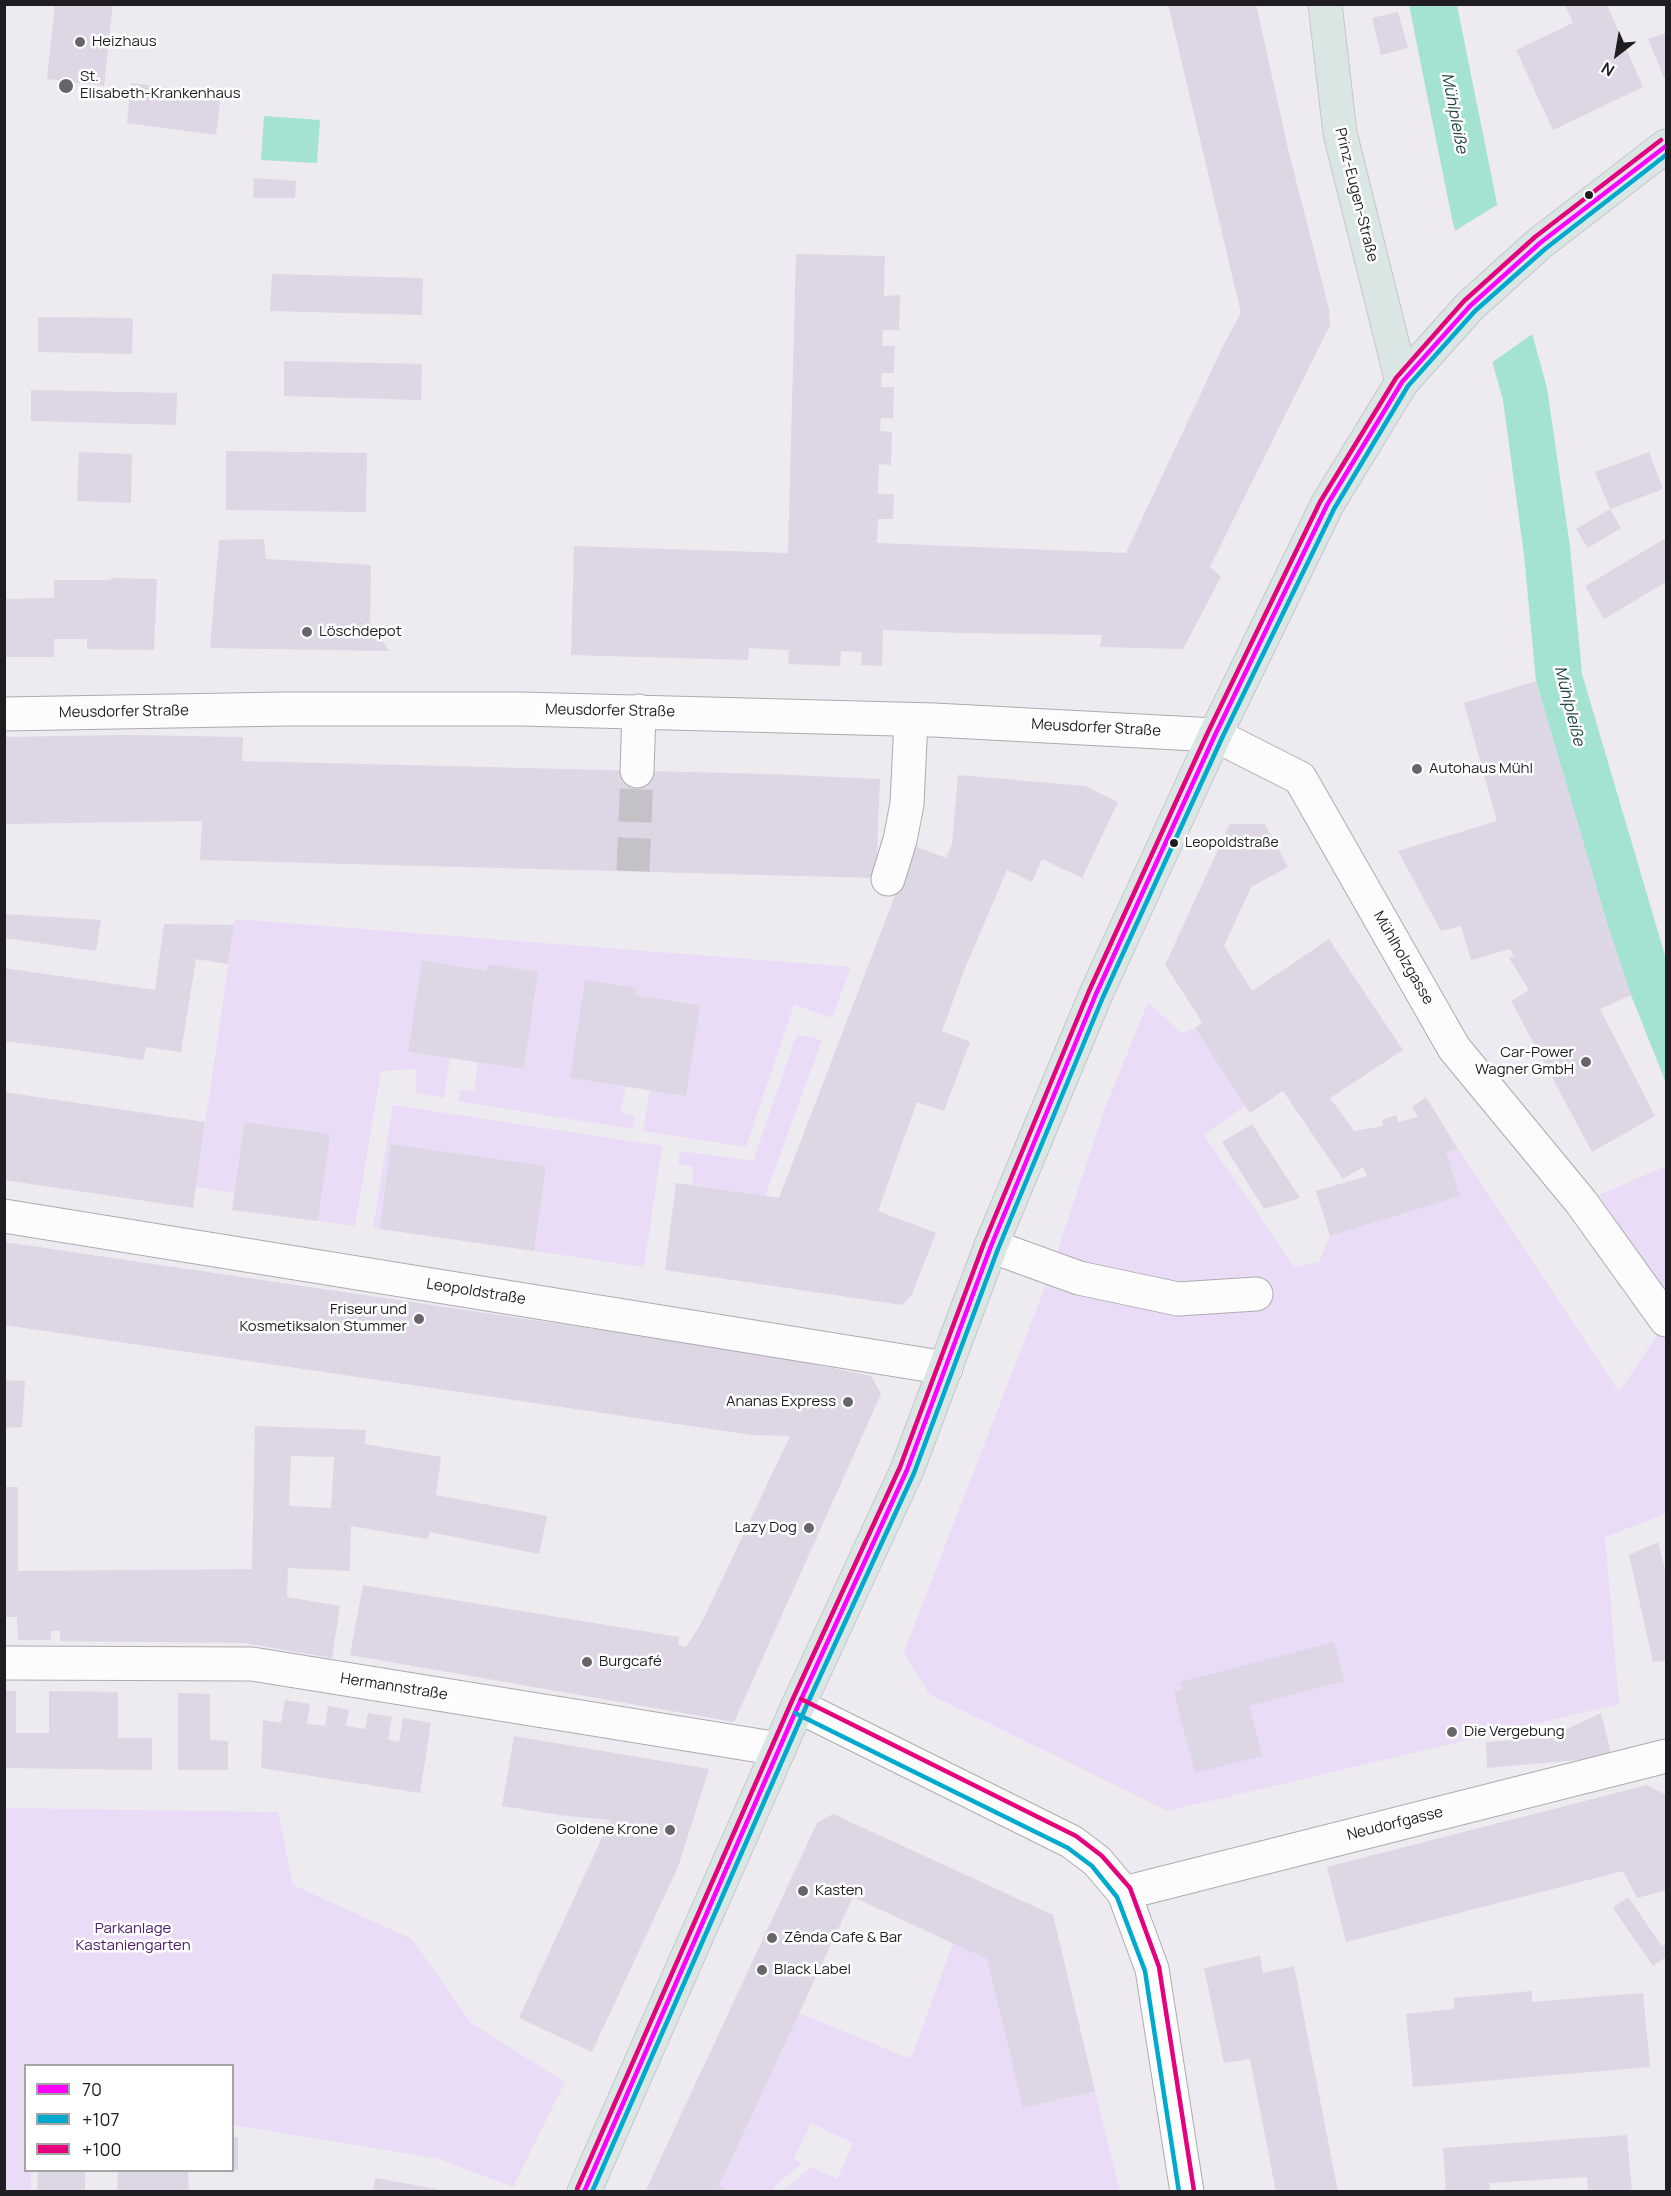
<!DOCTYPE html>
<html>
<head>
<meta charset="utf-8">
<style>
  body { margin:0 }
  #map { position:relative; width:1671px; height:2196px; overflow:hidden; background:#edeaf0; font-family:Manrope,sans-serif }
  canvas { display:block }
  .frame { position:absolute; inset:0; border:6px solid #1f1d21; pointer-events:none }
  .legend { position:absolute; left:24px; top:2064px; width:210px; height:108px; box-sizing:border-box; background:#fff; border:2px solid #a5a5a6; margin:0; padding:8px 10px; list-style:none; font-size:18px; color:#1f1d21 }
  .legend li { display:flex; align-items:center; gap:12px; height:30px }
  .legend b { width:30px; border:2px solid #a5a5a6 }
  .north { position:absolute; left:1587px; top:24px; width:60px; height:60px; -webkit-text-stroke:4px #fff; paint-order:stroke; rotate:211deg; font-size:16px; font-weight:700; line-height:24px; text-align:center; color:#1f1d21 }
  .north::after { content:''; display:block; margin:auto; width:21px; height:27px; background:#1f1d21; clip-path:polygon(50% 0,100% 100%,50% 72%,0 100%) }
</style>
</head>
<body>
<div id="map">
<canvas width="1671" height="2196"></canvas>
<div class="frame"></div>
<ul class="legend">
<li><b style="height:8px;background:#f0f"></b>70</li>
<li><b style="height:8px;background:#00a9ce"></b>+107</li>
<li><b style="height:8px;background:#e5007d"></b>+100</li>
</ul>
<div class="north">N</div>
</div>
<script>
const ctx = document.querySelector('canvas').getContext('2d');
ctx.lineJoin = 'round';
function fillPath(path, color) {
  ctx.fillStyle = color;
  ctx.fill(path, 'evenodd');
}
function toPath(rows) {
  const path = new Path2D();
  for (const r of rows) {
    path.moveTo(r[0], r[1]);
    for (let i = 2; i < r.length; i += 2) path.lineTo(r[i], r[i + 1]);
  }
  return path;
}
function trace(path, color, width, dash) {
  ctx.strokeStyle = color;
  ctx.lineWidth = width;
  ctx.lineCap = dash ? 'butt' : 'round';
  ctx.setLineDash(dash || []);
  ctx.stroke(path);
}
function write(font, color, halo, rows, align = 'center') {
  ctx.font = font + ' Manrope,sans-serif';
  ctx.lineWidth = 5;
  ctx.setLineDash([]);
  ctx.textBaseline = 'middle';
  ctx.strokeStyle = halo;
  ctx.fillStyle = color;
  for (const [text, x, y, turn = 0] of rows) {
    ctx.save();
    ctx.translate(x, y);
    ctx.rotate((+turn || 0) * Math.PI / 180);
    ctx.textAlign = isNaN(turn) ? turn : align;
    if (halo) ctx.strokeText(text, 0, 0);
    ctx.fillText(text, 0, 0);
    ctx.restore();
  }
}
const green = toPath([
  [235,919,851,967,832,1018,794,1005,746,1147,643,1131,650,1090,686,1096,699,1004,635,995,570,1078,626,1087,620,1113,635,1115,632,1129,458,1101,460,1090,474,1091,478,1062,524,1069,538,972,488,964,486,971,422,960,408,1052,450,1058,444,1098,416,1093,416,1069,381,1071,355,1226,318,1221,329,1134,244,1122,234,1193,196,1187],
  [1148,1002,1181,1033,1195,1028,1246,1105,1204,1135,1294,1267,1319,1262,1330,1236,1459,1196,1446,1152,1458,1149,1619,1392,1661,1329,1666,1337,1666,1514,1605,1537,1619,1704,1168,1811,929,1694,904,1652,1047,1282,1104,1111],
  [797,1034,822,1040,765,1196,692,1185,694,1167,678,1164,680,1151,753,1161],
  [393,1105,662,1146,644,1267,534,1251,545,1166,392,1144,380,1229,373,1228],
  [1666,1166,1666,1296,1599,1195],
  [5,1808,278,1812,293,1885,412,1939,471,2023,565,2082,513,2187,436,2158,233,2125,232,2066,26,2066,26,2170,31,2171,31,2191,5,2191],
  [953,1943,987,1959,1023,2108,1095,2091,1120,2191,783,2191,811,2167,837,2179,853,2143,811,2123,793,2159,802,2163,776,2185,773,2191,731,2191,719,2186,799,2013,911,2059]
]);
const water = toPath([
  [1409,5,1457,5,1498,209,1547,388,1570,547,1582,674,1666,959,1666,1083,1631,995,1606,920,1536,681,1524,555,1503,400,1452,219],
  [264,116,320,120,317,163,261,160]
]);
const pier = toPath([
  [1500,203,1535,332,1490,364,1453,232]
]);
const building = toPath([
  [55,4,113,4,104,86,47,79],
  [1168,4,1256,4,1288,149,1329,309,1330,325,1210,567,1221,577,1183,649,1100,647,1102,635,962,633,883,630,882,666,861,665,862,652,841,651,840,666,788,664,789,650,749,648,748,660,571,655,574,546,788,553,796,254,885,256,884,296,900,295,899,330,883,330,882,346,895,346,894,373,882,373,881,387,894,387,893,418,881,418,880,431,892,432,891,465,879,464,878,494,894,494,893,519,878,519,877,543,1126,553,1224,344,1241,313],
  [1565,5,1607,5,1643,87,1553,130,1516,50,1573,23],
  [1398,12,1408,48,1381,55,1372,18],
  [1666,33,1666,77,1664,78,1648,39],
  [131,83,221,94,216,135,127,123],
  [254,178,296,181,295,198,253,198],
  [272,274,423,278,422,315,270,311],
  [38,317,133,318,132,354,38,352],
  [284,361,422,364,421,400,284,396],
  [31,390,177,393,176,425,31,421],
  [226,451,367,453,366,512,226,510],
  [79,452,132,454,131,503,77,501],
  [1649,452,1663,489,1610,509,1595,472],
  [1610,509,1621,528,1588,548,1576,529],
  [1666,538,1666,582,1604,619,1585,586],
  [264,539,266,559,371,565,370,622,389,651,210,648,219,540],
  [111,578,157,579,154,650,87,649,87,639,54,639,54,657,4,657,4,599,54,598,54,580,111,580],
  [1536,681,1606,920,1631,995,1600,1009,1655,1116,1592,1152,1511,1001,1529,990,1509,958,1514,956,1510,949,1471,960,1461,926,1441,931,1398,851,1497,821,1464,703],
  [124,735,243,737,242,761,767,774,880,779,876,878,200,860,202,821,5,824,5,737],
  [958,775,1085,786,1118,802,1082,878,1042,859,1032,882,1007,870,963,973,942,1031,970,1042,944,1111,917,1102,878,1211,936,1233,911,1296,902,1305,665,1270,676,1183,779,1198,914,846,946,858,952,844],
  [1230,824,1265,824,1288,867,1251,887,1224,946,1252,991,1329,939,1403,1050,1330,1098,1354,1131,1383,1126,1382,1120,1396,1115,1398,1122,1418,1117,1412,1107,1426,1097,1458,1149,1446,1152,1460,1196,1330,1236,1316,1191,1367,1176,1363,1167,1343,1179,1283,1091,1250,1113,1195,1028,1202,1022,1165,965],
  [4,914,101,920,96,951,4,938],
  [164,924,234,925,228,964,196,959,181,1052,146,1047,143,1060,76,1050,4,1041,4,968,155,990],
  [422,960,486,971,488,964,538,972,524,1069,408,1052],
  [585,980,636,988,635,995,700,1005,686,1096,570,1078],
  [4,1092,205,1122,193,1208,4,1180],
  [244,1122,330,1134,318,1221,232,1210],
  [1252,1124,1300,1198,1264,1209,1222,1142],
  [391,1144,546,1166,534,1251,380,1229],
  [4,1242,764,1354,871,1376,881,1394,734,1722,666,1710,350,1655,363,1585,679,1637,678,1645,686,1647,702,1622,790,1436,752,1435,4,1325],
  [4,1380,25,1381,22,1427,4,1428],
  [255,1426,366,1430,365,1444,441,1457,436,1495,547,1516,539,1554,430,1532,427,1539,351,1526,350,1571,288,1568,287,1597,340,1606,332,1658,244,1643,60,1641,60,1631,51,1631,51,1640,18,1640,17,1617,4,1617,4,1487,18,1487,18,1571,252,1569],
  [291,1456,334,1457,331,1508,289,1506],
  [1658,1542,1666,1573,1666,1661,1653,1662,1629,1555],
  [1334,1642,1344,1681,1249,1706,1262,1756,1195,1773,1174,1692,1183,1690,1180,1682],
  [4,1691,16,1691,16,1733,49,1733,49,1691,118,1692,118,1738,152,1738,152,1770,4,1768],
  [178,1693,210,1694,210,1740,228,1741,228,1770,178,1770],
  [285,1700,310,1704,307,1724,325,1726,328,1706,349,1710,346,1726,365,1729,368,1713,392,1717,388,1740,399,1742,403,1718,431,1723,420,1793,261,1768,263,1720,281,1723],
  [1601,1713,1612,1757,1487,1768,1486,1742,1548,1738],
  [514,1736,709,1769,678,1867,592,2052,519,2018,610,1820,559,1815,502,1806],
  [1647,1785,1666,1795,1666,1890,1637,1898,1623,1871,1346,1942,1327,1867],
  [833,1814,1053,1915,1095,2091,1023,2108,987,1959,853,1897,719,2186,731,2192,645,2192,817,1823],
  [1628,1897,1662,1946,1666,1945,1666,1957,1653,1966,1613,1908],
  [1260,1956,1263,1973,1294,1966,1338,2192,1276,2192,1250,2059,1224,2063,1204,1968],
  [1532,1991,1532,2002,1643,1993,1650,2067,1413,2087,1406,2014,1454,2009,1454,1998],
  [1627,2135,1632,2192,1588,2192,1587,2177,1489,2183,1490,2192,1446,2192,1443,2148],
  [232,2137,238,2137,238,2170,232,2170],
  [38,2170,85,2170,85,2192,37,2192],
  [118,2170,188,2170,189,2192,117,2192],
  [375,2178,437,2189,437,2192,373,2192]
]);
const minorTunnel = toPath([
  [633,871,637,771]
]);
const minor = toPath([
  [4,714,285,709,520,709,934,720,1215,735,1300,778,1454,1048,1581,1202,1666,1320],
  [637,771,639,711],
  [888,879,900,840,907,804,911,720],
  [4,1216,946,1368],
  [991,1246,1079,1278,1178,1299,1256,1294],
  [4,1663,252,1664,779,1749],
  [798,1706,1072,1842,1097,1861,1124,1893,1152,1969,1187,2192],
  [1124,1893,1666,1756]
]);
const major = toPath([
  [1325,4,1340,133,1402,382],
  [584,2192,798,1706,907,1470,991,1246,1096,994,1215,735,1327,505,1402,382,1470,306,1540,243,1666,146]
]);
const bus1 = toPath([
  [584,2192,798,1706,907,1470,991,1246,1096,994,1215,735,1327,505,1402,382,1470,306,1540,243,1666,146]
]);
const bus2 = toPath([
  [795,1713,1068,1848,1092,1866,1117,1897,1145,1971,1179,2192],
  [592,2192,805,1709,914,1473,998,1249,1103,997,1222,738,1334,509,1408,386,1475,311,1545,249,1666,155]
]);
const bus3 = toPath([
  [801,1699,1076,1836,1102,1856,1130,1888,1159,1967,1194,2191],
  [577,2189,791,1703,900,1467,984,1243,1089,991,1208,732,1320,502,1396,378,1464,301,1535,237,1661,140]
]);
const markers = [
  [80,42,6,"#676569"],
  [66,86,8,"#676569"],
  [1589,195,5,"#1f1d21"],
  [307,632,6,"#676569"],
  [1417,769,6,"#676569"],
  [1174,843,5,"#1f1d21"],
  [1586,1062,6,"#676569"],
  [419,1319,6,"#676569"],
  [848,1402,6,"#676569"],
  [809,1528,6,"#676569"],
  [587,1662,6,"#676569"],
  [1452,1732,6,"#676569"],
  [670,1830,6,"#676569"],
  [803,1891,6,"#676569"],
  [772,1938,6,"#676569"],
  [762,1970,6,"#676569"]
];
const busNames = [
  ["Leopoldstraße",1185,843]
];
const poiNames = [
  ["Heizhaus",92,42],
  ["St.",80,77],
  ["Elisabeth-Krankenhaus",80,94],
  ["Löschdepot",319,632],
  ["Autohaus Mühl",1429,769],
  ["Car-Power",1574,1053,"right"],
  ["Wagner GmbH",1574,1070,"right"],
  ["Friseur und",407,1310,"right"],
  ["Kosmetiksalon Stummer",407,1327,"right"],
  ["Ananas Express",836,1402,"right"],
  ["Lazy Dog",797,1528,"right"],
  ["Burgcafé",599,1662],
  ["Die Vergebung",1464,1732],
  ["Goldene Krone",658,1830,"right"],
  ["Kasten",815,1891],
  ["Zênda Cafe & Bar",784,1938],
  ["Black Label",774,1970]
];
const streetNames = [
  ["Prinz-Eugen-Straße",1356,195,76],
  ["Meusdorfer Straße",610,711,1],
  ["Meusdorfer Straße",124,712,-1],
  ["Meusdorfer Straße",1096,728,3],
  ["Mühlholzgasse",1403,958,60],
  ["Leopoldstraße",476,1292,9],
  ["Hermannstraße",394,1687,9],
  ["Neudorfgasse",1395,1824,-14]
];
const parkNames = [
  ["Parkanlage",133,1929],
  ["Kastaniengarten",133,1946]
];
const waterNames = [
  ["Mühlpleiße",1454,113,79],
  ["Mühlpleiße",1569,706,76]
];
fillPath(green, '#eadcf7');
fillPath(water, '#a4e2d2');
fillPath(pier, '#edeaf0');
fillPath(building, '#ddd6e5');
trace(minorTunnel, '#c4c1c7', 33, [33, 16]);
trace(minor, '#adabb0', 35);
trace(major, '#c7c6c9', 35);
trace(minor, '#fcfcfd', 33);
trace(major, '#d9e6e4', 33);
trace(bus1, '#f0f', 4.5);
trace(bus2, '#00a9ce', 4.5);
trace(bus3, '#e5007d', 4.5);
for (const [x, y, r, color] of markers) {
  const dot = new Path2D();
  dot.arc(x, y, r, 0, 2 * Math.PI);
  ctx.fillStyle = color;
  ctx.fill(dot);
  trace(dot, '#fff', 2);
}
write('14px', '#1f1d21', '#fff', busNames, 'left');
write('15px', '#1f1d21', '#fff', poiNames, 'left');
write('15px', '#1f1d21', '#fff', streetNames);
write('15px', '#4b2069', '#fff', parkNames);
write('italic 16px', '#20483d', '#fff', waterNames);
</script>
</body>
</html>
